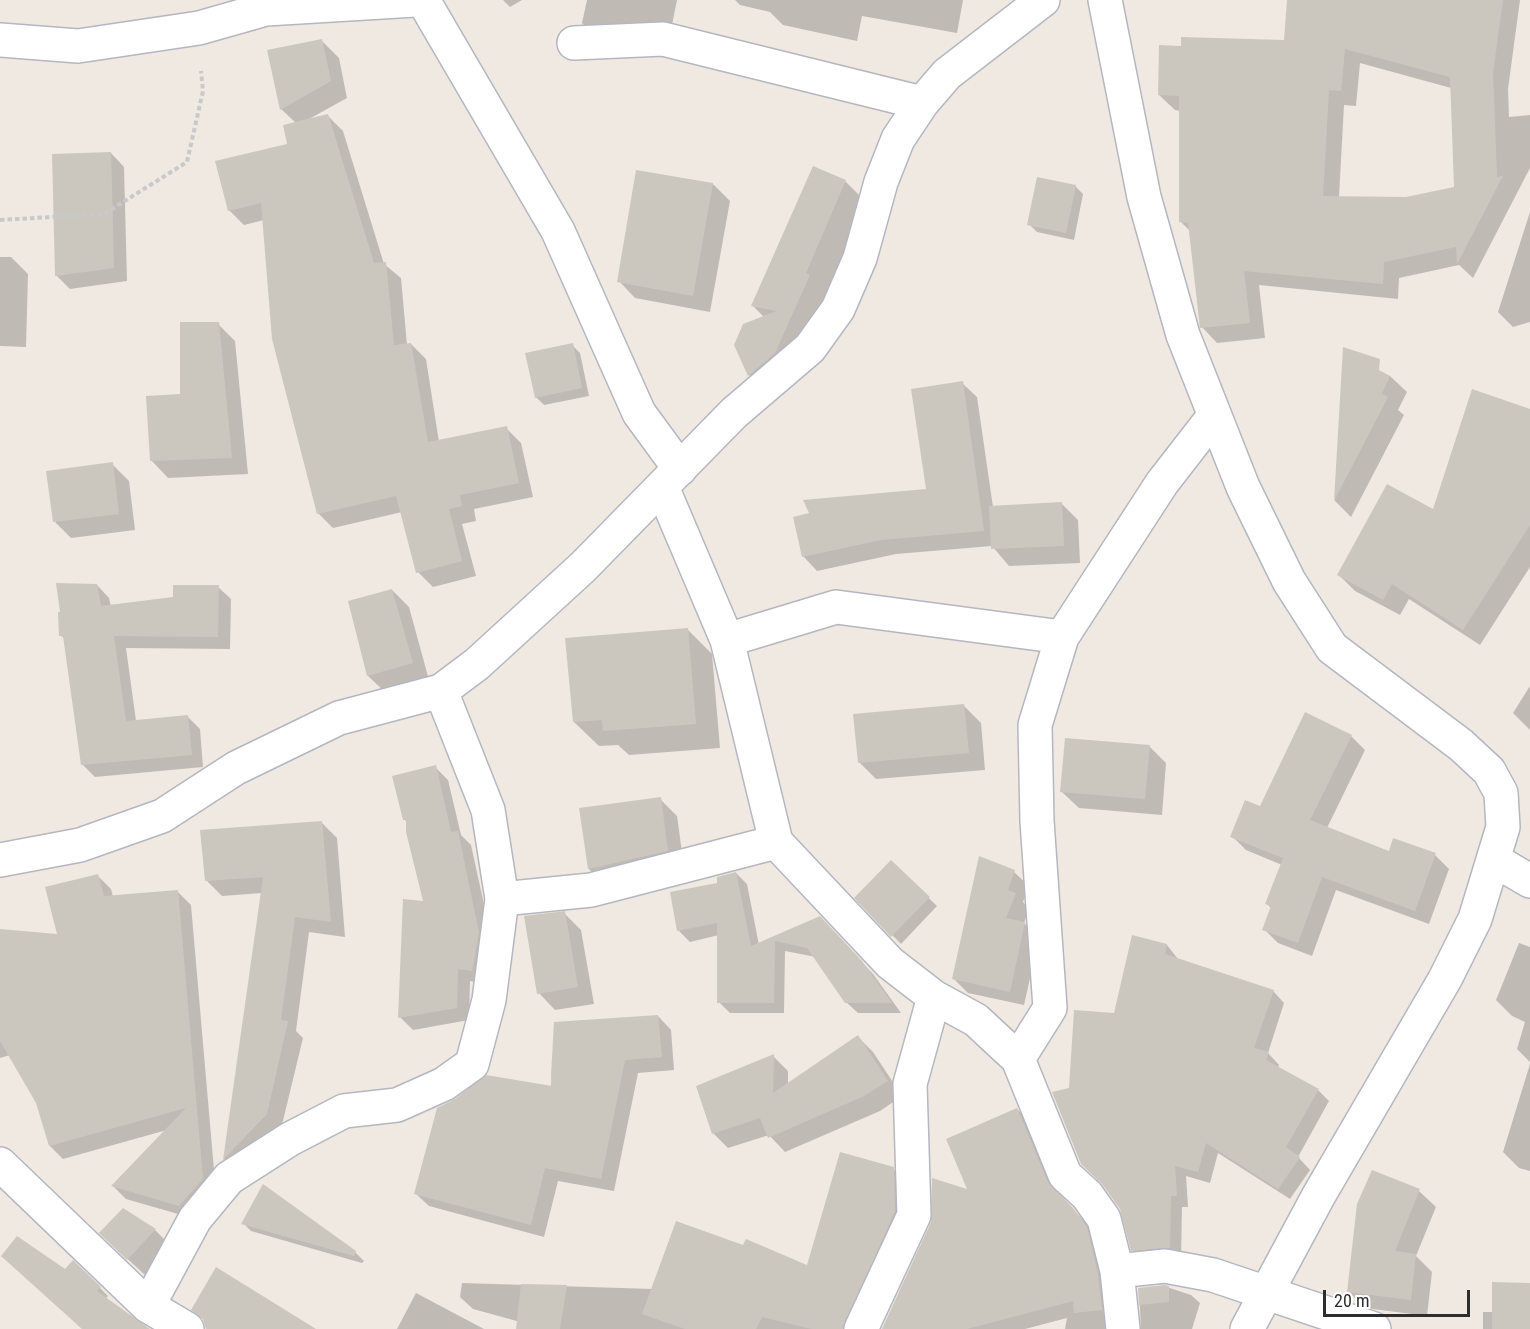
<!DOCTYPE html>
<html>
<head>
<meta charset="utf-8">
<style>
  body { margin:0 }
  #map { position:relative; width:1530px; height:1329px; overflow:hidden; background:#efe9e1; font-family:"Roboto Condensed",sans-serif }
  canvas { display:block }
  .scale { position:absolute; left:1323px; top:1290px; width:147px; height:27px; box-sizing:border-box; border:3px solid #2e2e2e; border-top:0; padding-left:8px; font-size:18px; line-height:21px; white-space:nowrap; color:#2e2e2e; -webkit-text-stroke:4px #fff; paint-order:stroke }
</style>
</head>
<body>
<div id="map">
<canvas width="1530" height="1329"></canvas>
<div class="scale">20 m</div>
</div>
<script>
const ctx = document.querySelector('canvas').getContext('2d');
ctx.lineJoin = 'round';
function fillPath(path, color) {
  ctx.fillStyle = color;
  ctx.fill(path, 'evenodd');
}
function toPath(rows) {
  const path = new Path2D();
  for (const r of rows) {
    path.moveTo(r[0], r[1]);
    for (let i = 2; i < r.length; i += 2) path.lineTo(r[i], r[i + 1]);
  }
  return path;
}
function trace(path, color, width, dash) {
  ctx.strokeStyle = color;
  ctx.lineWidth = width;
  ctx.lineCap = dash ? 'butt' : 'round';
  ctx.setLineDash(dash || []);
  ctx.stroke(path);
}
const shadow = toPath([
  [503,0,522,0,510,7],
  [587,0,677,0,670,35,597,38,582,23],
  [735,0,963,0,957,33,862,16,857,41,783,25,770,12,740,5],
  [1289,0,1520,0,1508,89,1509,117,1530,115,1530,168,1473,278,1459,265,1399,278,1398,299,1259,285,1265,338,1217,343,1202,327,1190,231,1181,222,1181,111,1175,110,1159,95,1183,48,1285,42],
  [1360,63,1451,88,1455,188,1406,199,1339,197,1344,105,1356,106],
  [322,41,339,58,347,98,309,119,328,116,343,131,384,264,401,278,407,345,411,344,426,359,439,442,506,428,521,443,533,497,474,509,476,521,462,524,476,576,433,587,418,572,402,512,333,528,318,513,264,220,244,225,229,210,289,145,296,123,281,109],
  [111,153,124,167,127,281,70,289,56,275],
  [845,181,870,206,830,298,773,400,749,375,736,345,764,317,753,306],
  [713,184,730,201,710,312,635,298,619,281],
  [1075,186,1083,194,1074,240,1037,232,1029,224],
  [1530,212,1530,322,1513,327,1498,312],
  [0,257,11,257,28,274,26,347,0,346],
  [218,324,235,341,248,474,168,478,152,461],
  [572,345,580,353,589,396,544,405,536,397],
  [1344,361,1390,376,1407,392,1398,410,1404,415,1351,517,1335,501],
  [962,383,977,397,993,507,1062,504,1078,520,1080,563,1009,566,992,546,896,554,817,571,803,556,928,491],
  [1530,418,1530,567,1480,645,1409,599,1400,615,1355,591,1339,575,1434,512],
  [112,464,129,481,135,530,71,538,55,522],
  [97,585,109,598,111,606,174,598,218,587,231,599,230,649,126,648,136,721,188,717,200,729,203,767,95,777,82,764,65,639,60,635],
  [392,590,409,607,429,680,385,692,368,676],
  [687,629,712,654,720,748,629,755,618,745,599,746,574,722],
  [1530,686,1530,730,1513,713],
  [964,706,981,723,985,770,876,779,859,762],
  [1351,736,1365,750,1327,828,1390,853,1435,855,1449,869,1429,924,1336,890,1312,956,1278,943,1264,929,1271,908,1267,904,1282,865,1246,850,1232,836,1260,808],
  [1149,746,1166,763,1162,815,1079,808,1062,792],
  [435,767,448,780,461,835,471,845,492,941,484,984,470,981,469,1020,413,1030,400,1017,425,903,408,823,404,819],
  [660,799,677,816,684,867,606,886,589,869,580,809],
  [321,822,337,838,345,937,309,932,296,1031,303,1038,281,1129,239,1174,224,1159,262,893,222,896,207,881],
  [980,858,1014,872,1029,886,1023,902,1029,909,1024,923,1039,938,1024,1005,968,993,954,979],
  [891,862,937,906,901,944,856,898],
  [736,873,747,884,759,945,819,918,873,974,901,1013,858,1013,846,1002,816,957,785,951,784,1013,730,1013,719,1002,719,935,690,942,679,931,718,884],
  [98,876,111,889,113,897,178,892,191,905,216,1193,192,1218,126,1199,113,1186,167,1130,63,1159,50,1146,37,1102,10,1055,0,1058,0,931,59,936],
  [564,913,581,930,594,1004,555,1010,539,993],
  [1519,943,1530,947,1530,1062,1517,1049,1525,1022,1512,1016,1496,1000],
  [1167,945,1178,959,1273,991,1284,1003,1268,1053,1279,1065,1278,1068,1318,1090,1329,1101,1298,1157,1310,1170,1290,1199,1218,1153,1210,1183,1186,1176,1188,1207,1182,1207,1181,1259,1144,1261,1133,1250,1121,1208,1070,1089,1115,1015],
  [658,1016,671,1030,674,1070,638,1073,614,1191,558,1181,544,1237,429,1206,415,1193,551,1087,555,1024],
  [858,1037,873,1052,902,1096,880,1111,785,1152,769,1135,728,1148,713,1133,773,1056,788,1071,788,1085],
  [1530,1064,1530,1171,1519,1168,1503,1152],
  [1017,1109,1030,1122,1060,1197,1085,1222,1099,1241,1115,1329,1065,1329,1067,1318,1025,1329,883,1329],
  [893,1169,906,1181,907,1224,858,1329,546,1329,473,1309,460,1297,462,1283,653,1289,744,1247,808,1267],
  [1419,1191,1436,1207,1416,1256,1432,1272,1427,1316,1365,1308,1348,1291],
  [123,1210,155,1230,172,1247,145,1275,118,1250],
  [243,1223,355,1252,364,1261,362,1263,251,1231],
  [65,1271,89,1277,108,1296,105,1299,147,1329,84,1329],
  [1530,1285,1530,1329,1483,1329,1483,1312,1494,1312],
  [1164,1286,1191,1295,1200,1303,1192,1329,1141,1329,1139,1289],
  [416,1293,484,1329,397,1329]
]);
const building = toPath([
  [1287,0,1503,0,1493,73,1497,177,1503,176,1457,264,1456,247,1384,262,1383,284,1244,271,1250,323,1200,328,1188,223,1179,222,1179,96,1158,95,1159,45,1181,46,1181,37,1284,40],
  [1345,49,1450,77,1454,187,1406,197,1323,196,1329,90,1341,91],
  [322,39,331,81,280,110,267,50],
  [328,114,374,263,386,262,394,345,411,343,428,442,507,426,519,483,460,495,462,506,449,509,462,561,416,573,396,496,317,514,272,339,261,203,228,211,215,161,287,144,283,125],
  [111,152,114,268,55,276,52,154],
  [813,166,846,180,806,273,810,275,775,353,748,376,734,345,743,324,777,311,751,306],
  [636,170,713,183,693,296,617,282],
  [1037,177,1076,185,1066,233,1027,225],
  [180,322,219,322,232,458,150,461,146,396,180,394],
  [573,343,582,388,535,398,525,353],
  [1343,347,1380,359,1379,370,1390,376,1382,394,1388,397,1334,501],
  [963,381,984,531,881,540,802,557,793,517,809,513,803,500,926,489,911,389],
  [1472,389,1530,409,1530,525,1463,630,1392,584,1383,600,1337,575,1387,484,1433,509],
  [113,462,119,514,53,522,46,471],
  [1062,502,1064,546,991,549,989,506],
  [56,583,97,584,101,606,173,597,173,585,219,585,218,637,114,636,126,721,188,715,192,755,81,765,63,636,59,636,58,612,60,612],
  [392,589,413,663,367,676,348,601],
  [688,628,696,724,603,731,602,720,573,722,565,638],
  [964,704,969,753,858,763,853,714],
  [1305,712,1352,735,1310,820,1389,851,1393,838,1436,853,1415,911,1322,877,1298,943,1262,930,1271,906,1265,904,1283,858,1230,837,1245,800,1260,806],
  [1065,738,1150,745,1145,799,1060,792],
  [436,765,451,832,458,831,479,933,472,971,458,969,457,1008,398,1018,403,899,423,901,406,832,406,820,403,820,392,776],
  [661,797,668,851,588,869,579,808],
  [322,821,331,922,295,917,281,1020,288,1021,267,1114,223,1160,263,877,205,881,200,830],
  [979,856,1015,870,1008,890,1016,893,1006,918,1025,922,1010,992,952,979],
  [891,860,930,897,891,937,854,898],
  [736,872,751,946,820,916,862,961,892,1003,845,1003,807,948,775,941,774,1003,717,1003,717,923,677,931,670,892,717,883,717,877],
  [98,874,104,896,178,890,203,1179,179,1206,111,1186,186,1108,49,1146,36,1103,0,1041,0,929,57,934,45,887],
  [565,911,578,987,537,994,524,916],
  [1132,935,1167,944,1165,954,1274,990,1254,1048,1269,1052,1266,1060,1319,1089,1286,1147,1300,1157,1278,1189,1206,1143,1198,1172,1175,1166,1177,1196,1171,1196,1170,1248,1131,1251,1120,1209,1102,1184,1081,1164,1052,1092,1069,1088,1074,1010,1114,1013],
  [658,1015,662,1057,625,1060,601,1179,545,1168,531,1225,414,1194,437,1108,455,1099,486,1075,552,1086,551,1075,554,1022],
  [858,1035,888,1081,864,1096,768,1138,760,1118,712,1134,696,1086,774,1054,773,1093],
  [1017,1108,1048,1182,1073,1208,1087,1227,1098,1274,1102,1310,1074,1313,1073,1301,967,1329,882,1329,931,1222,932,1178,967,1189,946,1139],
  [840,1152,894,1167,895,1211,843,1329,812,1329,762,1317,756,1329,685,1329,642,1314,676,1221,743,1245,746,1239,807,1265],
  [1372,1170,1420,1189,1395,1251,1416,1254,1411,1300,1347,1292,1357,1204],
  [263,1184,356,1251,354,1256,241,1224],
  [123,1208,156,1229,127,1260,99,1233],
  [17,1236,65,1269,73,1260,101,1287,97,1291,150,1329,82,1329,1,1256],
  [216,1267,316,1329,206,1329,203,1319,191,1310],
  [1492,1282,1530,1283,1530,1329,1492,1329],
  [521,1284,567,1285,560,1329,516,1329],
  [1164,1285,1169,1286,1169,1302,1139,1305,1138,1288]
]);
const path = toPath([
  [0,220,104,214,187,162,203,91,201,71]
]);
const street = toPath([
  [423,0,558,231,639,413,680,469],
  [1105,0,1144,197,1183,335,1243,487,1289,581,1332,648,1461,745,1489,771,1501,793,1503,827,1475,919,1445,979,1319,1195,1247,1329],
  [0,40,78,46,199,28,266,9,415,0],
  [574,43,663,39,922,103],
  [662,487,727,640,776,842,890,963,934,997,976,1020,1018,1059,1065,1175,1087,1195,1104,1219,1117,1271,1123,1329],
  [727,640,836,607,1062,637],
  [0,860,80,845,162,816,236,768,339,718,441,691,477,664,583,567,734,413,810,348,838,309,860,258,881,182,898,139,922,103,947,74,1043,0],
  [1494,860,1530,881],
  [502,899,591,890,776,842],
  [1018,1059,1050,1008,1037,821,1035,725,1062,637,1162,483,1214,416],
  [0,1164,148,1306,187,1329],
  [1117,1271,1165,1266,1213,1275,1374,1329],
  [148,1306,195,1219,229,1178,290,1139,344,1111,397,1105,444,1084,472,1064,489,1000,502,899,488,810,441,691],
  [861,1329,914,1215,910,1084,934,997]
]);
fillPath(shadow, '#0003');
fillPath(building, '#cbc7bf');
trace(street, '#b4b7c1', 36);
trace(path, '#c9c9c9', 4, [4.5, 3]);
trace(street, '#fff', 33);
</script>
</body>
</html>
